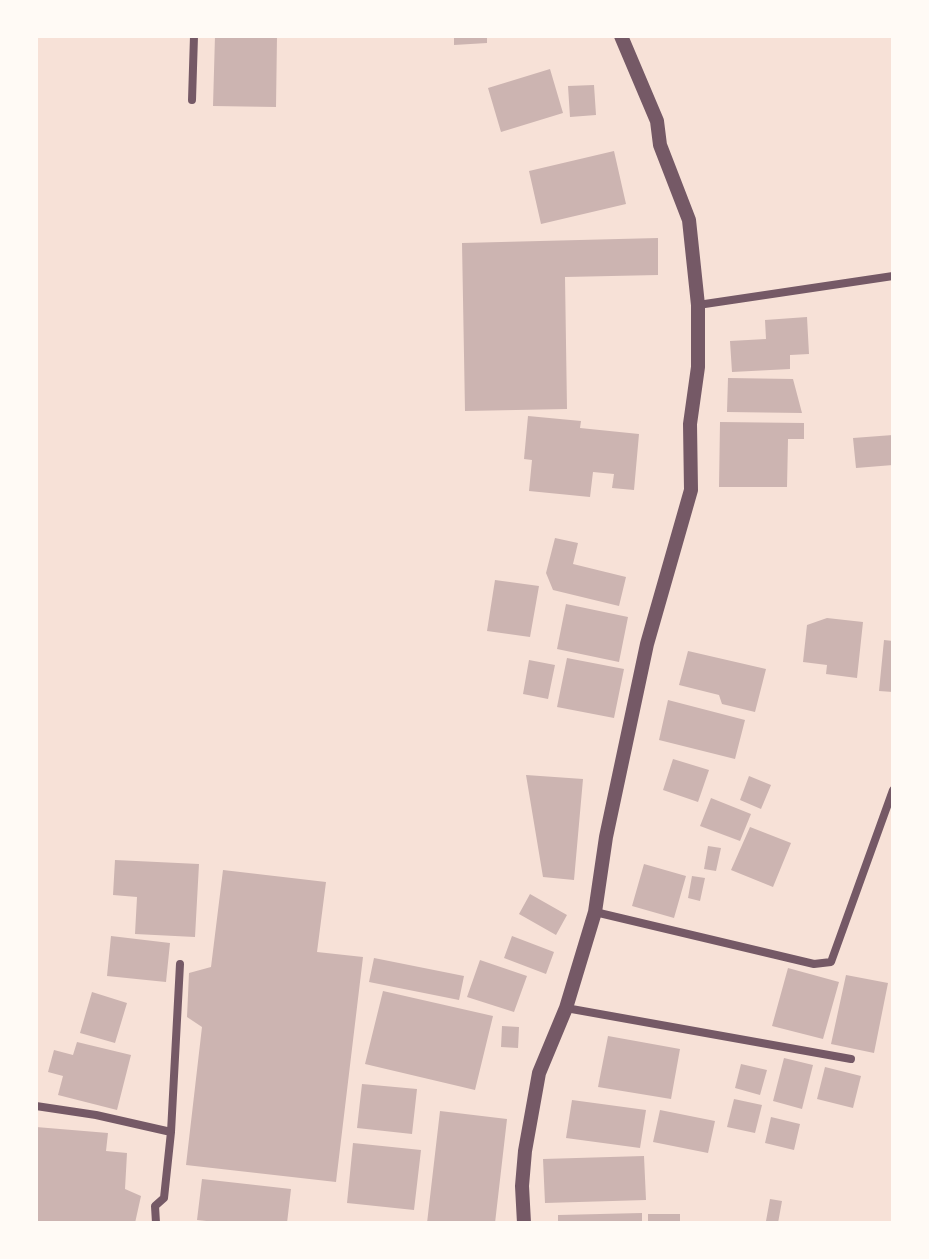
<!DOCTYPE html>
<html>
<head>
<meta charset="utf-8">
<style>
  body { margin:0 }
  #map { position:relative; width:929px; height:1259px; overflow:hidden; background:#f7e1d7; font-family:Raleway,sans-serif }
  canvas { display:block }
  .frame { position:absolute; inset:0; border:38px solid #fffaf5; pointer-events:none }
</style>
</head>
<body>
<div id="map">
<canvas width="929" height="1259"></canvas>
<div class="frame"></div>
</div>
<script>
const ctx = document.querySelector('canvas').getContext('2d');
ctx.lineJoin = 'round';
function fillPath(path, color) {
  ctx.fillStyle = color;
  ctx.fill(path, 'evenodd');
}
function toPath(rows) {
  const path = new Path2D();
  for (const r of rows) {
    path.moveTo(r[0], r[1]);
    for (let i = 2; i < r.length; i += 2) path.lineTo(r[i], r[i + 1]);
  }
  return path;
}
function trace(path, color, width, dash) {
  ctx.strokeStyle = color;
  ctx.lineWidth = width;
  ctx.lineCap = dash ? 'butt' : 'round';
  ctx.setLineDash(dash || []);
  ctx.stroke(path);
}
const building = toPath([
  [215,36,277,36,276,107,213,106],
  [454,36,487,36,487,43,454,45],
  [550,69,563,113,501,132,488,88],
  [594,85,596,115,570,117,568,86],
  [614,151,626,204,541,224,529,171],
  [658,238,658,275,565,277,567,409,465,411,462,243],
  [807,317,809,354,790,355,790,369,732,372,730,341,766,339,765,320],
  [728,378,793,379,802,413,727,412],
  [528,416,581,421,580,428,639,434,634,490,612,488,614,474,593,472,590,497,529,491,532,460,524,459],
  [720,422,804,423,804,439,788,439,787,487,719,487],
  [893,435,893,465,856,468,853,438],
  [555,538,578,543,573,564,626,577,619,606,553,590,546,573],
  [495,580,539,586,530,637,487,631],
  [566,604,628,617,619,662,557,649],
  [827,618,863,622,857,678,826,674,827,665,803,662,807,625],
  [884,640,893,641,893,692,879,691],
  [688,651,766,669,755,712,722,704,719,695,679,685],
  [567,658,624,669,614,718,557,707],
  [529,660,555,665,548,699,523,694],
  [668,700,745,720,735,759,659,740],
  [673,759,709,770,698,802,663,790],
  [526,775,583,779,574,880,543,877],
  [749,776,771,785,761,809,740,800],
  [711,798,751,814,740,841,700,826],
  [750,827,791,843,773,887,731,870],
  [708,846,721,848,716,871,704,869],
  [115,860,199,864,195,937,135,934,137,897,113,895],
  [644,864,686,876,674,918,632,906],
  [223,870,326,882,317,952,363,957,336,1182,186,1165,202,1027,187,1017,189,973,211,967],
  [692,876,705,878,700,901,688,898],
  [530,894,567,915,556,935,519,914],
  [111,936,170,943,166,982,107,976],
  [512,936,554,952,546,974,504,958],
  [374,958,464,976,459,1000,369,982],
  [480,960,527,976,514,1012,467,997],
  [788,968,839,982,823,1039,772,1026],
  [846,975,888,983,874,1053,831,1044],
  [383,991,493,1016,475,1090,365,1064],
  [92,992,127,1003,115,1043,80,1033],
  [502,1026,519,1027,518,1048,501,1047],
  [608,1036,680,1049,671,1099,598,1087],
  [77,1042,131,1055,117,1110,58,1095,63,1076,48,1072,54,1050,73,1055],
  [784,1058,813,1065,802,1109,773,1101],
  [741,1064,767,1070,760,1095,735,1088],
  [825,1067,861,1076,853,1108,817,1099],
  [362,1084,417,1089,412,1134,357,1128],
  [734,1099,762,1105,755,1133,727,1127],
  [572,1100,646,1110,640,1148,566,1138],
  [660,1110,715,1121,708,1153,653,1142],
  [440,1111,507,1119,495,1223,427,1223],
  [771,1117,800,1124,794,1150,765,1143],
  [36,1127,108,1133,106,1151,127,1153,125,1189,141,1196,135,1223,36,1223],
  [353,1143,421,1150,414,1210,347,1203],
  [644,1156,646,1200,545,1203,543,1159],
  [202,1179,291,1189,287,1223,225,1223,197,1220],
  [770,1199,782,1201,778,1223,766,1221],
  [642,1213,642,1223,558,1223,558,1215],
  [648,1214,680,1214,680,1223,648,1223]
]);
const minor = toPath([
  [192,100,194,36],
  [698,305,893,276],
  [595,912,814,964,831,962,893,790],
  [566,1008,851,1059],
  [36,1106,96,1115,171,1132],
  [156,1223,155,1206,164,1198,171,1132,180,964]
]);
const tertiary = toPath([
  [524,1223,522,1186,525,1151,539,1073,566,1008,595,912,606,837,647,644,691,490,690,424,698,367,698,305,689,220,660,145,657,121,621,36]
]);
fillPath(building, '#ccb4b1');
trace(minor, '#755966', 8);
trace(tertiary, '#755966', 14);
</script>
</body>
</html>
